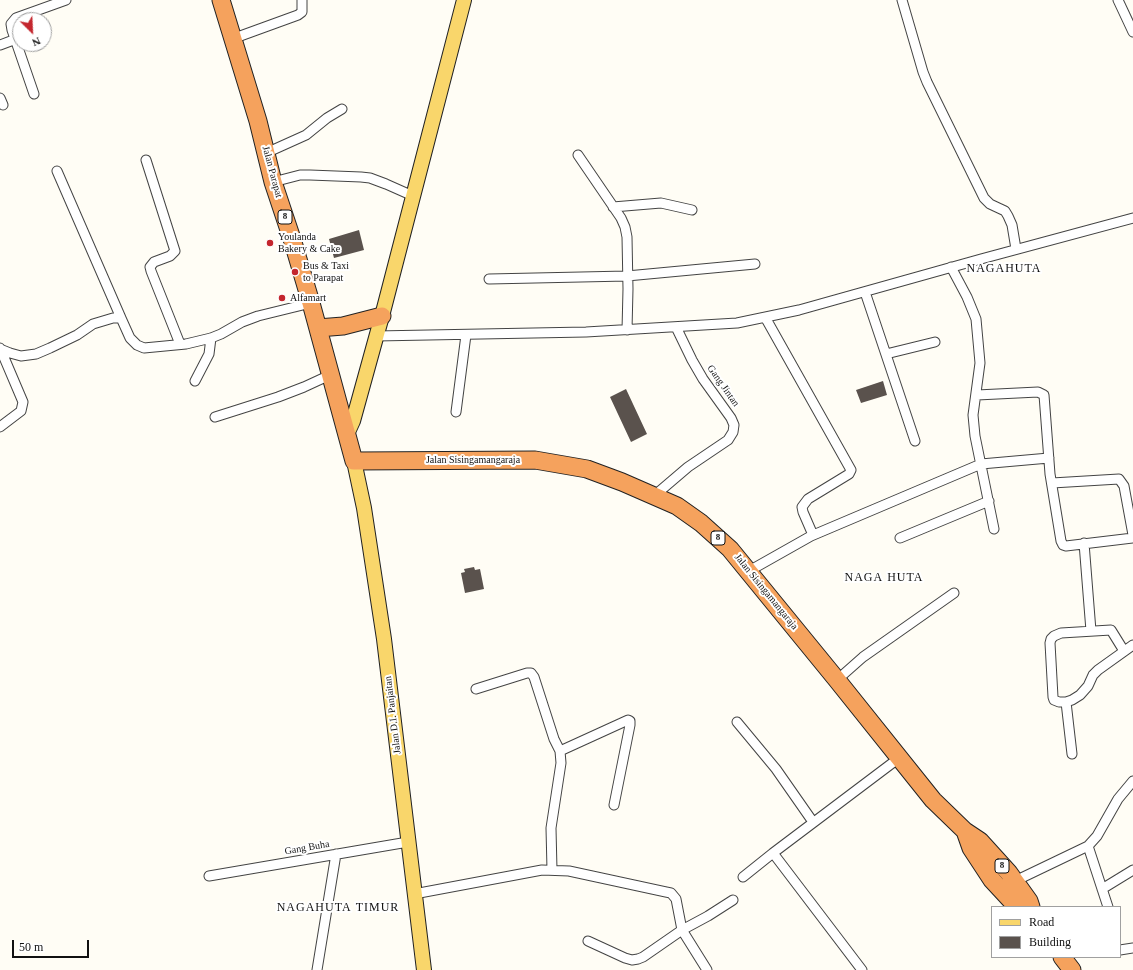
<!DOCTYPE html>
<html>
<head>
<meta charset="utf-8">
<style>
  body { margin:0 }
  #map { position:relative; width:1133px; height:970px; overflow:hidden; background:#fffdf5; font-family:Georgia,serif }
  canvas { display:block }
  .legend { position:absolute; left:991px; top:906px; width:130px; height:52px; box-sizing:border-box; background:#fff; border:1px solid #a0a0a0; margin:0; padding:5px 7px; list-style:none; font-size:12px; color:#111 }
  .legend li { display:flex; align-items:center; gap:8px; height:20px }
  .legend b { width:20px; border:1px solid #a0a0a0 }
  .north { position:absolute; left:12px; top:12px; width:40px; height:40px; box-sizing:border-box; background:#fff; border:1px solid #a0a0a0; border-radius:50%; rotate:156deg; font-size:11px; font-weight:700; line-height:16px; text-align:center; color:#111 }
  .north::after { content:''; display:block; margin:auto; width:14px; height:18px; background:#c4262e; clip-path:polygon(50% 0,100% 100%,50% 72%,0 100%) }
  .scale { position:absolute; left:12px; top:940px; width:77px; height:18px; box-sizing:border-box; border:2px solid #111; border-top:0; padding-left:5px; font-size:12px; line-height:14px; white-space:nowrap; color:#111; -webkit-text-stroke:3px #fff; paint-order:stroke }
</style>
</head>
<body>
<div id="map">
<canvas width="1133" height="970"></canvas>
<ul class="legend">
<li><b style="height:5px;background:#f9d66b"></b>Road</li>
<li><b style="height:11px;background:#5a524d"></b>Building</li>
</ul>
<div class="north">N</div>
<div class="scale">50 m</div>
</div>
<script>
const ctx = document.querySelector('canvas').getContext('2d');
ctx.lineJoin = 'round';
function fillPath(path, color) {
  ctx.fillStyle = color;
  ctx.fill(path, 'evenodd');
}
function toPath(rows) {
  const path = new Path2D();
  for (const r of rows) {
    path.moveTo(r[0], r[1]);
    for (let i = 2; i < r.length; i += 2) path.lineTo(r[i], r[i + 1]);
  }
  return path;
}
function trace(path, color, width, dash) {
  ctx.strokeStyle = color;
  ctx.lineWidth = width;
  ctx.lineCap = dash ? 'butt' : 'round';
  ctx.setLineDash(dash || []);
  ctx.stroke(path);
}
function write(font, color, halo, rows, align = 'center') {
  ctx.font = font + ' Georgia,serif';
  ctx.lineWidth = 4;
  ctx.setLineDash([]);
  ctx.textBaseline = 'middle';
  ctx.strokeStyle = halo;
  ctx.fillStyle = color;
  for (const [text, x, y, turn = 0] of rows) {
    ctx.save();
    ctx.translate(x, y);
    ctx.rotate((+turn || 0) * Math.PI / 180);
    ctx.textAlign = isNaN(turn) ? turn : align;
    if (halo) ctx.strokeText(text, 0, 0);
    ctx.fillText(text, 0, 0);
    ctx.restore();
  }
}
const building = toPath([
  [359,230,364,250,334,258,329,239],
  [883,381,887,395,861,403,856,390],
  [626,389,647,434,631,442,610,397],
  [474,567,475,570,480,569,484,589,465,593,461,573,465,572,464,569]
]);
const street = toPath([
  [902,0,923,72,927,82,984,198,990,204,1005,211,1008,216,1012,225,1016,249],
  [1118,0,1133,32],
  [232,39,298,15,302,12,302,0],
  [0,45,16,39],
  [34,94,12,30,11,24,16,18,66,0],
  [0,98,3,105],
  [266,153,306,135,327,118,342,109],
  [578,155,621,218,625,227,627,237,628,289,627,330],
  [146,160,175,251,170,256,154,262,150,267,151,271,180,344],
  [57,171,121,318],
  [273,182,300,175,310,175,361,177,370,178,386,184,413,196],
  [613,207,661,203,692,210],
  [951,267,967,297,976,319,980,363,973,415,975,436,994,529],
  [489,279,627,276,755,264],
  [865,292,915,441],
  [765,317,851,470,849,474,808,499,802,507,803,512,813,535],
  [376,336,586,332,737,323,799,310,981,259,1133,218],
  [0,348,23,402,21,411,0,427],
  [0,349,10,353,21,356,36,354,50,348,77,335,93,324,113,318,121,318,130,338,137,345,144,348,186,344,211,338,221,334,242,322,258,316,311,303],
  [886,354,935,342],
  [195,381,209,354,211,338],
  [977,395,1038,392,1044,395,1050,474,1061,541,1063,545,1066,546,1133,538],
  [456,412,466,335],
  [215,417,278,397,304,387,330,375],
  [1052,483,1119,479,1124,486,1133,535],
  [654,496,688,467,728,440,733,432,734,425,731,418,703,379,692,360,676,327],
  [900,538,989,501],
  [1084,543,1091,631],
  [749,571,811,536,981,464,1049,458],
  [1124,651,1111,630,1061,633,1054,636,1051,639,1050,643,1053,697,1054,700,1059,702,1066,702,1072,700,1080,695,1088,686,1093,675,1098,670,1133,645],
  [837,680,863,657,954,593],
  [476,689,527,673,531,673,534,677,554,739,560,751],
  [1066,702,1072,754],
  [737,722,776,769,813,822],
  [1088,846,1108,907],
  [773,853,862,970],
  [552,870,551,828,561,763,560,751,628,720,630,721,630,725,614,805],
  [209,876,408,842],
  [743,877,773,853,899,758],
  [1015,881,1088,846,1097,836,1118,799,1133,781],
  [1102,889,1133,870],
  [414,894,542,870,569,871,666,892,671,893,676,899,682,930,707,970],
  [588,941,625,958,632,960,638,959,643,957,682,930,708,916,733,900],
  [1120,950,1133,948],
  [317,970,336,854]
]);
const primary = toPath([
  [347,434,353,421,382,316,464,0],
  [354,461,364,508,384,639,424,970]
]);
const highway = toPath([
  [221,0,258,121,273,182,292,239,311,303,354,461,535,460,587,469,622,482,677,506,701,523,730,549,837,680,933,800,965,831,980,841,1009,873,1029,901,1031,907],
  [318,328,343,326,382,316],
  [965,831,971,848,992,880,1017,907],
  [1062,957,1072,970]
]);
const markers = [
  [270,243,4,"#c4262e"],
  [295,272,4,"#c4262e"],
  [282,298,4,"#c4262e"]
];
const shields = [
  [285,217,14],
  [718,538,14],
  [1002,866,14]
];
const shieldNames = [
  ["8",285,217],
  ["8",718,538],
  ["8",1002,866]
];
const streetNames = [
  ["Jalan Parapat",272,172,75],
  ["Gang Jintan",723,386,55],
  ["Jalan Sisingamangaraja",473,460],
  ["Jalan Sisingamangaraja",766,592,51],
  ["Jalan D.I. Panjaitan",393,715,-97],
  ["Gang Buha",307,848,-10]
];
const poiNames = [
  ["Youlanda",278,237],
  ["Bakery & Cake",278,249],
  ["Bus & Taxi",303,266],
  ["to Parapat",303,278],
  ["Alfamart",290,298]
];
const quarterNames = [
  ["NAGAHUTA",1004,269],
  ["NAGA HUTA",884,578],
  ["NAGAHUTA TIMUR",338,908]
];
fillPath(building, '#5a524d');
trace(street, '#444', 11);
trace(primary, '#222', 16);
trace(highway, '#222', 19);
trace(street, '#fff', 9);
trace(primary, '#f9d66b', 14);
trace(highway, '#f5a25d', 17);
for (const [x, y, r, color] of markers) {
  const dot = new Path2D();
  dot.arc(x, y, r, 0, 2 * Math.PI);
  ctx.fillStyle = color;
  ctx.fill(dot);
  trace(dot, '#fff', 1.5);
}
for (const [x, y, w] of shields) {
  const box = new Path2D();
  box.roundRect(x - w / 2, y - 7, w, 14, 3);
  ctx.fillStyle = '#fff';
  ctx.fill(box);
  trace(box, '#111', 1);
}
write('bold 9px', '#111', null, shieldNames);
write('10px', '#111', '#fff', streetNames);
write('10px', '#111', '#fff', poiNames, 'left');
ctx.letterSpacing = '1px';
write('12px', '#111', '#fff', quarterNames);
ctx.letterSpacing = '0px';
</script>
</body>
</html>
